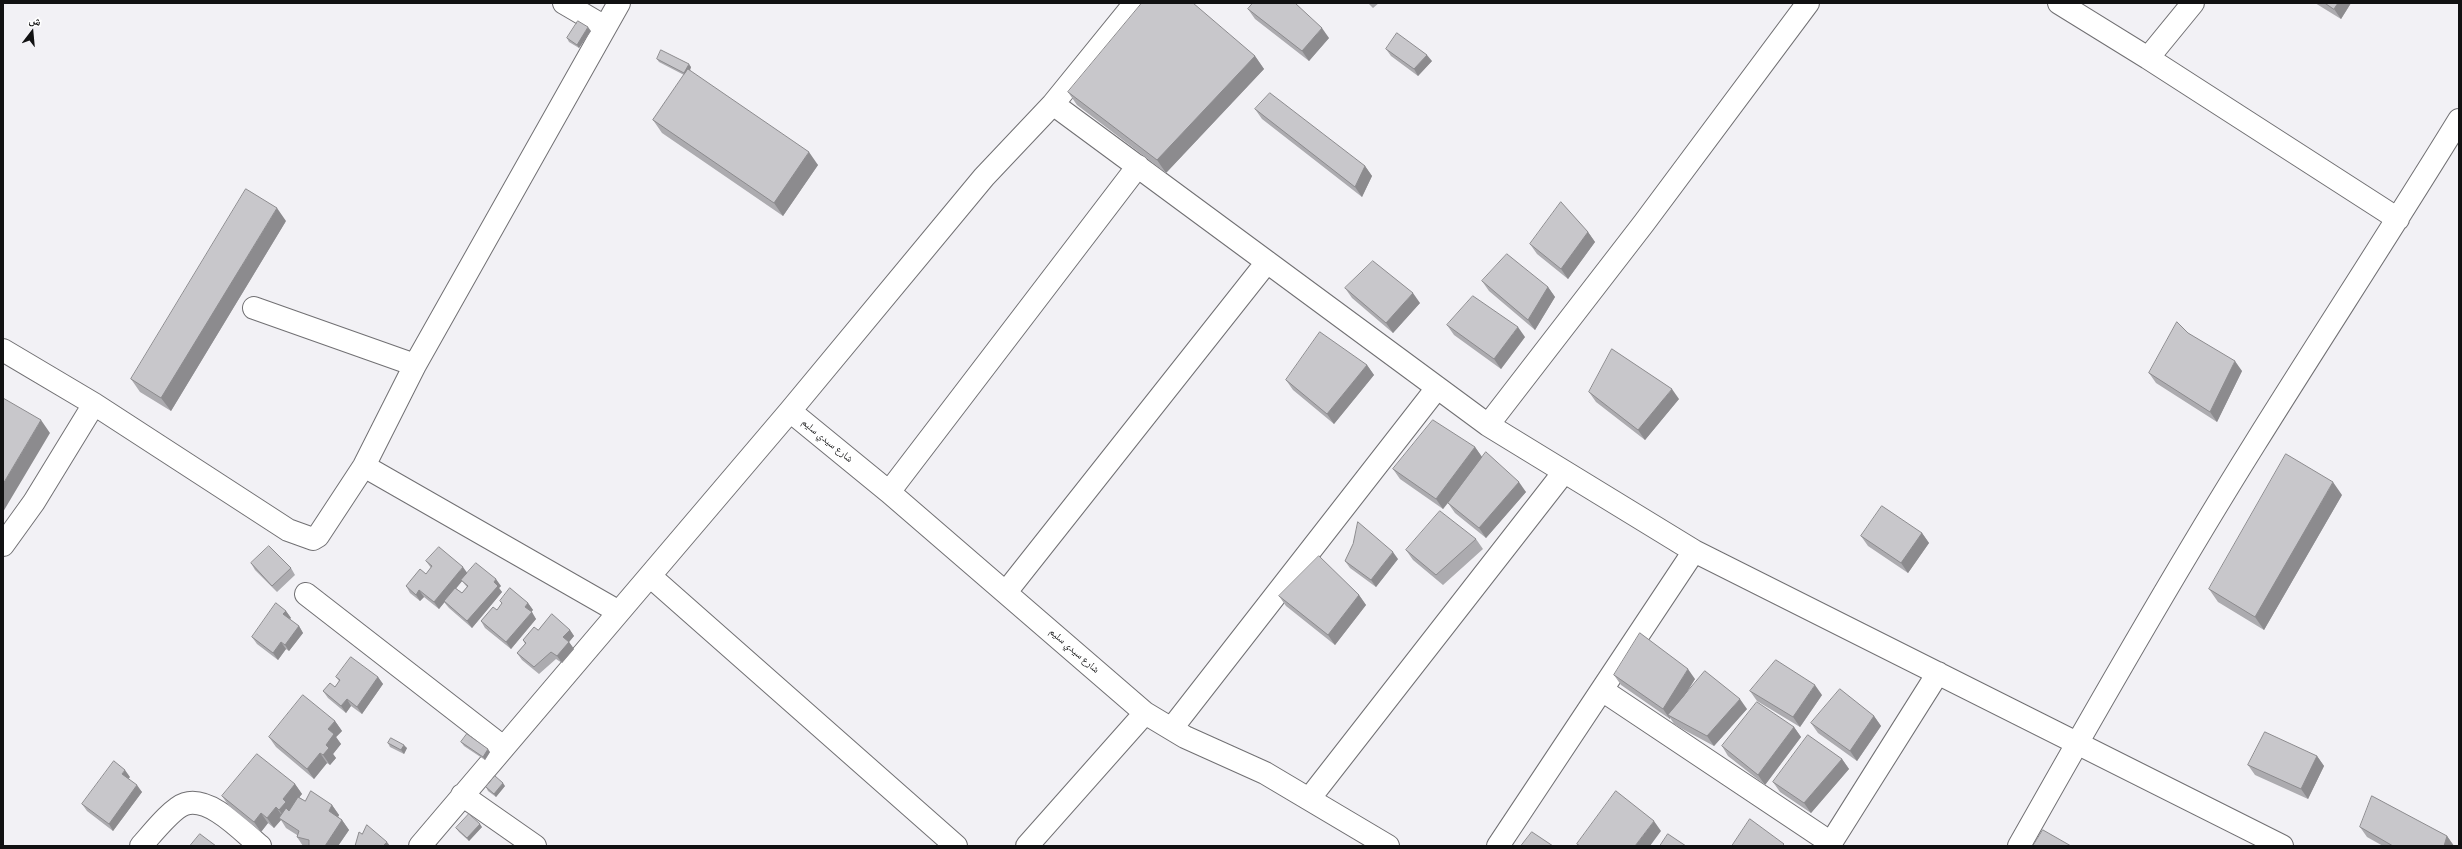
<!DOCTYPE html>
<meta charset="utf-8">
<style>
body{margin:0}
#map{position:relative;width:2462px;height:849px;overflow:hidden;background:#f2f1f5;font-family:"Titillium Web","Noto Naskh Arabic",sans-serif}
canvas{display:block}
.frame{position:absolute;inset:0;border:4px solid #111112;pointer-events:none}
.north{position:absolute;left:12px;top:12px;width:40px;height:40px;-webkit-text-stroke:3px #fff;paint-order:stroke;rotate:16deg;font-size:11px;font-weight:700;line-height:16px;text-align:center;color:#111112}
.north::after{content:'';display:block;margin:auto;width:14px;height:18px;background:#111112;clip-path:polygon(50% 0,100% 100%,50% 72%,0 100%)}
</style>
<div id="map">
<canvas width="2462" height="849"></canvas>
<div class="frame"></div>
<div class="north">ش</div>
</div>
<script>
const ctx = document.querySelector('canvas').getContext('2d');
ctx.lineJoin = 'round';
function trace(path, color, width, dash) { ctx.strokeStyle = color; ctx.lineWidth = width; ctx.lineCap = dash ? 'butt' : 'round'; ctx.setLineDash(dash || []); ctx.stroke(path); }
function paint(path, color) { ctx.fillStyle = color; ctx.fill(path, 'evenodd'); }
function label(font, color, halo, rows, align = 'center') {
  ctx.font = font + ' "Titillium Web","Noto Naskh Arabic",sans-serif'; ctx.lineWidth = 4; ctx.setLineDash([]); ctx.textBaseline = 'middle'; ctx.strokeStyle = halo; ctx.fillStyle = color; for (const [text, x, y, turn = 0] of rows) {
    ctx.save(); ctx.translate(x, y); ctx.rotate((+turn || 0) * Math.PI / 180); ctx.textAlign = isNaN(turn) ? turn : align; if (halo) ctx.strokeText(text, 0, 0); ctx.fillText(text, 0, 0); ctx.restore();
  }
}
const minor = new Path2D(`
 M564,3L605,27
 M2059,3L2148,58L2193,3
 M2148,58L2398,219
 M1053,104L1135,3
 M254,308L415,365
 M3,350L94,404L288,530L313,539L318,536L364,466L415,365L619,3
 M790,411L889,492L1145,713L1185,737L1265,773L1388,846
 M1488,425L1644,223L1808,3
 M364,466L619,612L790,411L984,177L1053,104L1488,425L1694,551L2282,846
 M889,492L1138,166
 M3,545L34,502L94,404
 M650,576L956,846
 M1006,592L1267,262
 M306,594L503,747
 M1602,690L1831,843
 M1172,728L1437,388
 M462,795L535,846
 M1309,799L1564,472
 M141,846C151,835 172,808 185,804C210,796 242,831 260,846
 M420,846L619,612
 M1027,846L1145,713
 M1498,846L1694,551
 M1829,846L1938,673
 M2019,846C2095,711 2172,576 2254,445C2322,336 2392,229 2459,120`);
trace(minor, '#717073', 24);
trace(minor, '#fff', 22);
paint(new Path2D(`
 M1368,3H1379L1373,8Z
 M2315,3H2351L2341,19Z
 M1248,9L1329,38L1309,61L1255,19Z
 M591,31L579,48L569,42L567,38Z
 M1386,49L1432,61L1418,76L1391,56Z
 M1255,56L1264,69L1166,173L1077,105L1068,92Z
 M657,59L691,67L690,71L818,165L783,216L662,133L653,120L684,75L659,62Z
 M1255,109L1365,166L1372,176L1362,197L1262,119Z
 M286,221L171,411L140,392L131,379Z
 M1588,232L1595,242L1568,279L1537,254L1530,244Z
 M1482,281L1548,287L1555,297L1535,330L1489,291Z
 M1345,288L1420,303L1393,333L1352,298Z
 M1447,325L1525,337L1501,369L1454,335Z
 M2188,333L2242,371L2217,422L2156,383L2149,373Z
 M1367,365L1374,375L1334,424L1293,390L1286,380Z
 M1589,392L1679,399L1645,440L1596,402Z
 M1475,447L1482,457L1526,492L1486,538L1455,513L1448,503L1443,509L1400,479L1393,469Z
 M2342,495L2264,630L2218,602L2209,589Z
 M1922,533L1929,543L1908,573L1868,546L1861,536Z
 M1476,539L1483,549L1443,585L1413,560L1406,550Z
 M1398,559L1376,587L1350,568L1345,561Z
 M426,561L467,573L501,586L499,588L502,592L472,628L449,608L444,602L439,609L424,597L420,601L410,593L406,586L426,574L431,568ZM462,581L467,587L462,593L456,588Z
 M251,563L291,568L295,575L277,592L255,570Z
 M1359,595L1366,605L1335,645L1286,606L1279,596Z
 M500,601L528,603L533,610L531,612L536,619L511,649L485,628L481,621L497,610L502,604Z
 M286,611L291,618L289,619L299,626L303,633L289,651L286,649L278,660L257,644L252,637Z
 M538,630H570L574,636L569,642L574,649L562,663L556,659L539,674L522,660L517,653L525,644L523,640Z
 M1614,675L1695,679L1685,695L1747,709L1714,746L1675,725L1670,718V719L1621,685Z
 M336,677H378L383,684L362,714L351,706L346,713L328,698L323,691L335,687L339,681Z
 M1750,691L1822,695L1800,727L1757,701Z
 M1874,716L1881,726L1857,761L1818,733L1811,723Z
 M335,721L342,731L336,737L341,744L333,754L336,758L330,765L327,763L314,779L276,747L269,737Z
 M1794,727L1801,737L1765,785L1728,756L1722,746Z
 M461,742L490,752L485,760L464,746Z
 M388,743L407,748L404,754L390,747Z
 M2317,756L2324,766L2308,799L2255,775L2248,765Z
 M1842,759L1849,769L1811,813L1780,792L1773,782Z
 M130,777L128,779L142,792L113,831L87,811L82,804Z
 M295,784L302,794L299,797L305,801L332,805L339,815L338,817L342,820L349,830L338,846H303L297,837V835L286,828L281,820L274,828L268,823L261,832L229,806L222,796Z
 M505,786L496,797L488,791L486,787Z
 M482,827L469,841L459,832L456,828Z
 M2360,827L2447,836L2454,846H2383L2367,837Z`), '#acabaf');
paint(new Path2D(`
 M2338,3H2351L2341,19L2334,9Z
 M588,27L591,31L579,48L577,45Z
 M1322,28L1329,38L1309,61L1302,51Z
 M1427,55L1432,61L1418,76L1414,69Z
 M1255,56L1264,69L1166,173L1157,160Z
 M689,64L691,67L687,76L684,73Z
 M809,152L818,165L783,216L774,203Z
 M1365,166L1372,176L1362,197L1355,187Z
 M277,208L286,221L171,411L161,398Z
 M1588,232L1595,242L1568,279L1561,269Z
 M1548,287L1555,297L1535,330L1528,320Z
 M1413,293L1420,303L1393,333L1386,323Z
 M1518,327L1525,337L1501,369L1494,359Z
 M2235,361L2242,371L2217,422L2210,412Z
 M1367,365L1374,375L1334,424L1327,414Z
 M1672,389L1679,399L1645,440L1638,430Z
 M41,420L50,433L3,512V484Z
 M1475,447L1482,457L1443,509L1436,499Z
 M1519,482L1526,492L1486,538L1479,528Z
 M2333,482L2342,495L2264,630L2255,617Z
 M1922,533L1929,543L1908,573L1901,563Z
 M1393,552L1398,559L1376,587L1371,580Z
 M463,567L468,574L439,609L434,602Z
 M496,579L501,586L499,588L502,592L472,628L467,621Z
 M419,590L424,597L420,601L416,595Z
 M1359,595L1366,605L1335,645L1328,635Z
 M528,603L533,610L530,613L525,607Z
 M286,611L291,618L288,621L283,614Z
 M532,612L536,619L511,649L506,642Z
 M299,626L303,633L289,651L285,645Z
 M570,630L574,636L569,642L574,649L562,663L557,656L563,637Z
 M281,642L286,649L278,660L273,653Z
 M1688,669L1695,679L1671,717L1668,715L1670,718V719L1663,709Z
 M378,677L383,684L362,714L357,707Z
 M1815,685L1822,695L1800,727L1793,717Z
 M347,699L351,706L346,713L341,706Z
 M1740,699L1747,709L1714,746L1707,736Z
 M1874,716L1881,726L1857,761L1850,751Z
 M335,721L342,731L336,737L341,744L333,754L336,758L330,765L323,755L326,745L328,729Z
 M1794,727L1801,737L1765,785L1758,775Z
 M404,745L407,748L404,754L401,750Z
 M488,749L490,752L485,760L483,757Z
 M320,753L327,763L314,779L307,769Z
 M2317,756L2324,766L2308,799L2301,789Z
 M1842,759L1849,769L1811,813L1804,803Z
 M125,770L130,777L127,781L122,774Z
 M503,783L505,786L496,797L494,794Z
 M295,784L302,794L291,808L293,811L286,820L279,810L283,799Z
 M137,785L142,792L113,831L109,824Z
 M332,805L339,815L336,821L329,811Z
 M276,807L283,817L279,818L281,820L274,828L267,818Z
 M261,813L268,823L261,832L254,822Z
 M342,820L349,830L338,846H325Z
 M1654,821L1661,831L1650,846H1635Z
 M480,824L482,827L469,841L467,838Z
 M2447,836L2454,846H2444Z
 M387,842L390,846H383Z`), '#8c8b8e');
const building = new Path2D(`
 M1142,3H1193L1255,56L1157,160L1068,92Z
 M1253,3H1295L1322,28L1302,51L1248,9Z
 M2325,3H2338L2334,9Z
 M578,21L588,27L577,45L567,38Z
 M1397,33L1427,55L1414,69L1386,49Z
 M661,50L689,64L684,73L657,59Z
 M688,69L809,152L774,203L653,120Z
 M1270,93L1365,166L1355,187L1255,109Z
 M246,189L277,208L161,398L131,379Z
 M1561,202L1588,232L1561,269L1530,244Z
 M1507,254L1548,287L1528,320L1482,281Z
 M1373,261L1413,293L1386,323L1345,288Z
 M1473,296L1518,327L1494,359L1447,325Z
 M2177,322L2188,333L2235,361L2210,412L2149,373Z
 M1320,332L1367,365L1327,414L1286,380Z
 M1612,349L1672,389L1638,430L1589,392Z
 M3,398L41,420L3,484Z
 M1433,420L1475,447L1436,499L1393,469Z
 M1486,452L1519,482L1479,528L1448,503Z
 M2286,454L2333,482L2255,617L2209,589Z
 M1882,506L1922,533L1901,563L1861,536Z
 M1440,511L1476,539L1436,575L1406,550Z
 M1358,522L1393,552L1371,580L1345,561L1353,544Z
 M269,546L291,568L272,586L251,563Z
 M439,547L463,567L434,602L419,590L416,595L406,586L420,569L426,574L432,566L426,561Z
 M1319,556L1359,595L1328,635L1279,596Z
 M476,563L496,579L494,582L498,586L467,621L444,601L455,588L462,593L468,586L461,580Z
 M510,588L528,603L525,607L532,612L506,642L481,621L493,607L497,610L502,603L500,601Z
 M276,603L286,611L283,614L299,626L285,645L281,642L273,653L252,637Z
 M552,614L570,630L563,637L569,642L557,656L551,652L534,667L517,653L526,643L523,640L534,627L538,630Z
 M1640,633L1688,669L1663,709L1614,675Z
 M351,657L378,677L357,707L347,699L341,706L323,691L330,683L335,687L340,680L336,677Z
 M1776,660L1815,685L1793,717L1750,691Z
 M1705,671L1740,699L1707,736L1668,715Z
 M1840,689L1874,716L1850,751L1811,723Z
 M303,695L335,721L328,729L334,734L326,745L329,748L323,755L320,753L307,769L269,737Z
 M1757,702L1794,727L1758,775L1722,746Z
 M2265,732L2317,756L2301,789L2248,765Z
 M467,734L488,749L483,757L461,742Z
 M1808,735L1842,759L1804,803L1773,782Z
 M391,738L404,745L401,750L388,743Z
 M257,754L295,784L283,799L286,802L279,810L276,807L267,818L261,813L254,822L222,796Z
 M114,761L125,770L122,774L137,785L109,824L82,804Z
 M495,776L503,783L494,794L486,787Z
 M311,791L332,805L329,811L342,820L325,846H309V840L297,837L299,831L279,818L286,808L289,811L298,797L305,801Z
 M1616,791L1654,821L1635,846H1580L1577,844Z
 M2372,796L2447,836L2444,846H2393L2360,827Z
 M469,814L480,824L467,838L456,828Z
 M1750,819L1784,844L1782,846H1732Z
 M367,825L387,842L383,846H355L359,832L362,834Z
 M2043,830L2071,846H2033Z
 M1532,832L1553,846H1521Z
 M200,834L216,846H190Z
 M1668,834L1686,846H1660Z`);
paint(building, '#c8c7cb');
trace(building, '#8c8b8e', 1);
label('10px', '#111112', '#fff', [
 ["شارع سيدي سليم",827,441,39],
 ["شارع سيدي سليم",1074,651,41]
]);
</script>
